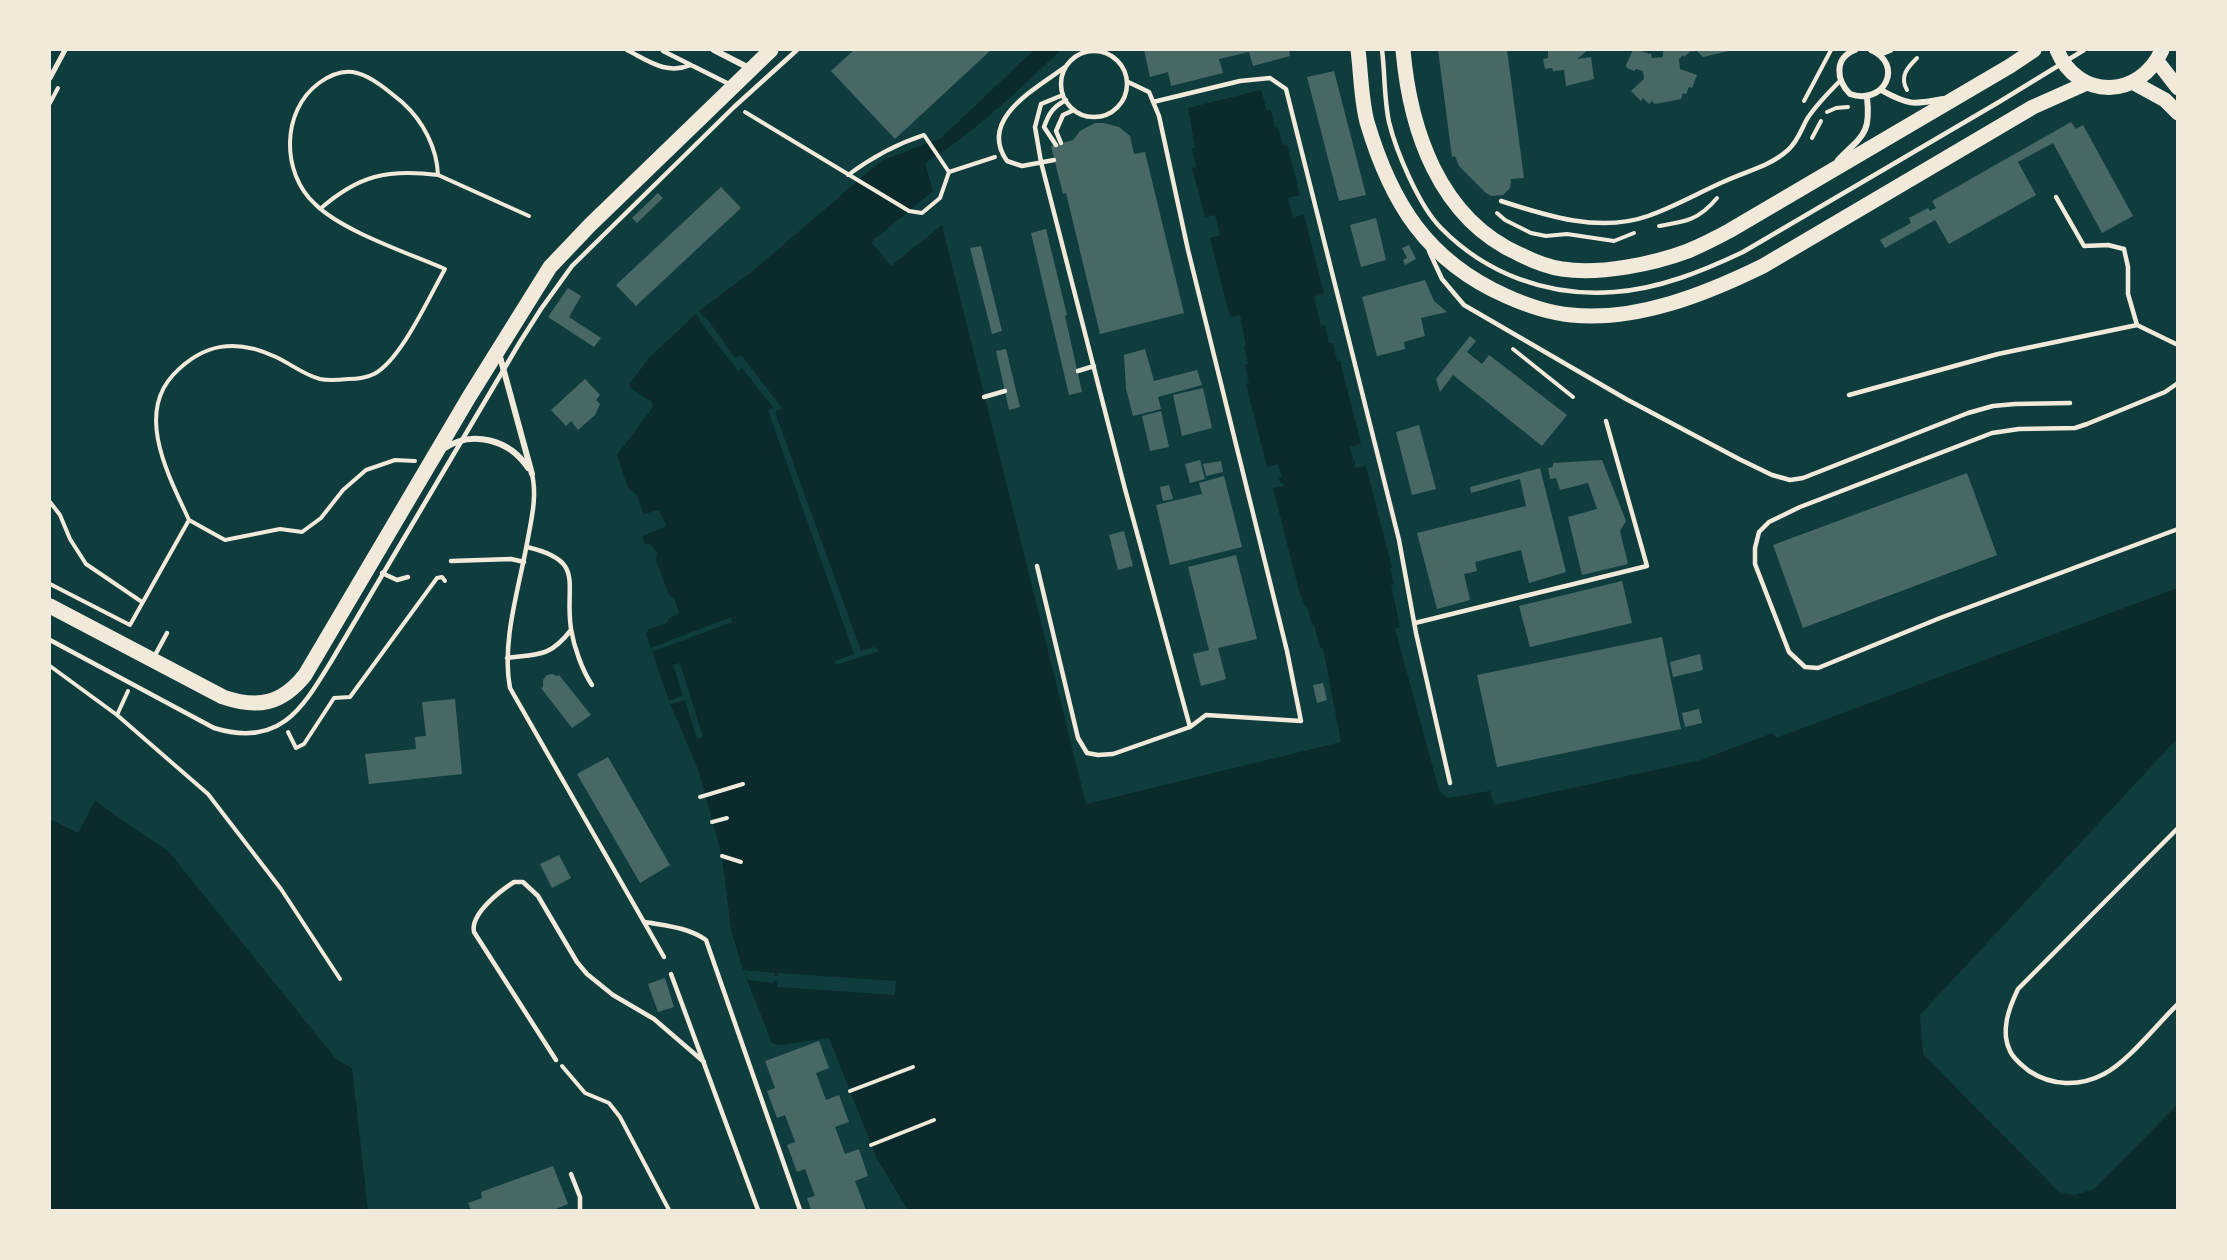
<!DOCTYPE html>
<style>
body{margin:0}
#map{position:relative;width:2227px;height:1260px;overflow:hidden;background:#0f3d3e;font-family:"Source Sans 3",sans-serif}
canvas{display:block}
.frame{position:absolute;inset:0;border:51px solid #f1e9da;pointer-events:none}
</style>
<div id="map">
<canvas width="2227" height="1260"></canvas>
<div class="frame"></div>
</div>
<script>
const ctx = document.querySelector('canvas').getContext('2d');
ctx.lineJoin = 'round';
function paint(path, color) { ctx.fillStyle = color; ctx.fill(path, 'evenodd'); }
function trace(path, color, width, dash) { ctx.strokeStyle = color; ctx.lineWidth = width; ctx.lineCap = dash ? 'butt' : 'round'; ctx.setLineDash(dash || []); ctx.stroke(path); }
paint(new Path2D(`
 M1034,50H1061C1018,90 976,132 925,163L933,191L871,242L891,266L942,225L1086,804L1341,742L1323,648H1320L1314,624L1312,625L1307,606H1305L1299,591L1273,488L1284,486L1283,483H1280L1279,478L1282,477L1278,464L1267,467L1246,384L1249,383L1245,365L1248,364L1244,346L1246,345L1240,315L1230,317L1210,238L1220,235L1215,215L1205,217L1192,168L1196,167L1192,149L1195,147L1188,108L1261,90L1267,111L1271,110L1275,128L1278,127L1283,145L1287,144L1300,195L1288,198L1293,217L1304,215L1324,293L1314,297L1321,326L1325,325L1329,343H1333L1337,361H1340L1361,444L1350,447L1353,460H1355V468L1366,466L1392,568L1390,569L1394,584L1391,585L1400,627L1395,629L1439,790L1447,798L1490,791L1494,805L1701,760L1773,733L1776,738L2177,588V739L1920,1015L1923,1054L2059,1192L2075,1195L2094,1189L2177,1105V1210H908L877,1159L829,1038L781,1045L772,1043L743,970L731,930L722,856L698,769L669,701L646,634L649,629L667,623L669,618L677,615L679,612L674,598L669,595L656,560L657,553L650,544H644L643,536L665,527L666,525L659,510L644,514L636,494L628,488L617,455L653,407L652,402L631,388L629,385L649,358L699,311L754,270L881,161L941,138Z
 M95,801L169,852L336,1059L352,1068L368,1210H50V819L78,833Z`), '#0a2a2b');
paint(new Path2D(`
 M697,309L703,317L705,316L735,358L741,355L782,408L775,412L861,651L874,647L879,651L836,665L835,661L854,654L768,410L773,407L742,368L738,371L699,320L700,319L694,311Z
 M731,617L732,622L649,653L648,649Z
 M680,663L703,737L697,739L685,700L668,705L666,702L683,695L673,665Z
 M743,970L774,973L775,976H778V973L896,981L895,995L777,987V982L774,981L773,983L747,980Z`), '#0f3d3e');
paint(new Path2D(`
 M854,50H991L895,139L831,71Z
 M1144,50H1289L1290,56L1253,66L1249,52L1219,59L1223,73L1171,86L1168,72L1150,77Z
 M1438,50H1507L1524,178L1511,179L1510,188L1503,195L1491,196L1486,193L1459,166L1455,156L1452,157Z
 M1548,50H1588L1577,59L1591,57L1594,79L1566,86L1564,70L1553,71L1552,68L1545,69L1543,59L1548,58Z
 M1633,50H1643V52L1651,54L1652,58L1663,57V52L1665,50H1733L1703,57L1696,50L1693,52L1691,51L1684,57L1683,55L1679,59L1680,69L1697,75L1692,88L1689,87L1686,94L1683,93L1681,99L1655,104L1652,101L1649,104L1643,98L1641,101L1631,91L1644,79L1643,71L1636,69L1634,71L1627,68L1626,65Z
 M1334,71L1366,195L1339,201L1307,77Z
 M2071,122L2076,129L2083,125L2133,216L2102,233L2053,143L2018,162L2036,195L1949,244L1935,220L1885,248L1880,240L1911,223L1909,218L1928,208L1930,211L1936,208L1932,201Z
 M1095,123H1104L1119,127L1130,136L1134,154L1145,152L1184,313L1100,334L1066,193L1063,194L1051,146L1073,140L1080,131Z
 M721,187L741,208L636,306L616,285Z
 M658,193L663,198L637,223L632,218Z
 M1376,218L1386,260L1361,267L1350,225Z
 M1046,229L1067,315L1065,316L1082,392L1069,395L1031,233Z
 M1409,245L1416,259L1405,265L1403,260L1407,258L1402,248Z
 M981,246L1002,331L992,334L970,248Z
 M1425,280L1434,301L1447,312L1421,318L1425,336L1404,342L1405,349L1377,356L1362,297Z
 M568,288L581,296L569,317L601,338L594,347L548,317Z
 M1470,336L1476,341L1467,352L1482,364L1489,355L1567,415L1542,446L1453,375L1440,392L1436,379Z
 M1006,349L1020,407L1009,410L996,351Z
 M1145,349L1154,381L1197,370L1202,385L1158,397L1161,409L1133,416L1126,389L1124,355Z
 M585,379L600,395L596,400L600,404L595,415L578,430L571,421L566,426L551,410Z
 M1203,388L1212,428L1182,436L1173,395Z
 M1161,411L1169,447L1150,451L1142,416Z
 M1419,425L1436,489L1412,495L1396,432Z
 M1200,460L1205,479L1190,483L1185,464Z
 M1602,460L1626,521L1620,531L1628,564L1582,575L1568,517L1597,509L1588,483L1560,490L1556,478L1550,479L1548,468L1553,467V463Z
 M1221,461L1223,472L1206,476L1203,464Z
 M1540,468L1566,572L1529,583L1521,550L1475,562L1477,571L1464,574L1470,600L1437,609L1417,533L1526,506L1520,479L1471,493L1470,487Z
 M1967,473L1997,555L1803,628L1773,545Z
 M1224,476L1242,547L1170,565L1156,505L1202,494L1199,483Z
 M1169,485L1173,499L1163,501L1160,487Z
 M1124,531L1133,566L1118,570L1109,535Z
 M1236,555L1257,639L1218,648L1226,679L1201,686L1193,654L1209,650L1188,567Z
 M1622,581L1632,623L1530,647L1519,606Z
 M1662,637L1681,729L1497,767L1477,675Z
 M1700,654L1703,670L1673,677L1670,662Z
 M552,674L557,676L559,675L591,715L572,728L541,688L543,687V680L547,675Z
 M1323,683L1327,700L1317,703L1313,685Z
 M455,699L462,774L369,784L365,754L416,749L415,737L426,736L422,702Z
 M1699,709L1702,723L1685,727L1682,713Z
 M608,757L670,865L640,883L577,774Z
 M559,855L571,878L552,888L540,864Z
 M665,978L674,1007L658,1012L648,984Z
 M819,1041L829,1068L816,1073L826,1100L839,1095L849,1122L835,1127L845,1154L859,1149L868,1176L855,1181L866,1210H811L807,1198L815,1196L805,1169L797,1172L787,1145L795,1142L785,1115L777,1118L767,1091L775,1088L765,1061Z
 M553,1166L568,1204L553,1210H471L468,1203L482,1198L481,1192Z`), '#486865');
trace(new Path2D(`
 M1907,90C1899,76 1908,67 1917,58
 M1804,101L1831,50
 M50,103L58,88
 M745,112L909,211L922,213L940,198L949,172L995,157
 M1827,112L1836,108L1848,107
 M1812,138L1821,121
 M848,175C871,158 896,144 924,135L949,172
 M320,209C359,175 387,169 438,175
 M1497,213L1505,220L1531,233L1546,236L1567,234L1614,241L1634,233
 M1659,226C1685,222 1699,220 1717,198
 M1513,349L1573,397
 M50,502L60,515L70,539L86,564L142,602
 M189,520C170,478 135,416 173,375C203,343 236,338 276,357C291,364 304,375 320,379C329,381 339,380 348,379C357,379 366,378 374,374C401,360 429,297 445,269C408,253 342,231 315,204C281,173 281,111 319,83C330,75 343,69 357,73C373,77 391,93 403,103C423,121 437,148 438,175L529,216
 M50,584L130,625L189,520L225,540L280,529L302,532L321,518L343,490L366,470L395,460L415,461
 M50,666L117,715L208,794L281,889L340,979
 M117,715L128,691
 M288,732L296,748L304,744L334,698L350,697L437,578L442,577L445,581
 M700,797L743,784
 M712,822L727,818
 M722,856L741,862
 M562,1066L585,1093L609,1103L620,1117L669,1210
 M850,1091L913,1067
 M871,1145L934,1120`), '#f1e9da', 4);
trace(new Path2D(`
 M627,50C649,61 666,75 691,65
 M1382,50C1385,73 1384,99 1389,122C1396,151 1419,206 1441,228C1486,274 1548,297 1614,292C1659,289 1703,271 1743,252L1999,102L2084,50
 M663,51L731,85
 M1061 84a33 33 0 1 1 66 0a33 33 0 1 1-66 0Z
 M1063,95L1041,104L1035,127L1041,162L1125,489L1190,727
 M1153,102L1240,81L1270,78L1286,89L1399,540L1416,633L1450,783
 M1061,143L1056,131L1063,115L1074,110
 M1056,145L1044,127C1049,113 1053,107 1066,100
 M1054,160L1022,166L1007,161C977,119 1037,88 1065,67
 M2056,197L2084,246L2108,245L2124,249L2128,267V294L2137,325L2178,345
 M1501,201C1547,216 1600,233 1648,216C1674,207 1698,193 1723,182C1746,171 1769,167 1788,150C1798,141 1801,130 1807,119C1816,105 1828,93 1840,81
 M1429,251L1442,279L1464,305L1626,399L1739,459L1772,475L1790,480L1803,478L1968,413L1993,406L2015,404L2070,403
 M1078,371L1094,366
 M2178,383L2165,392L2087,424L2075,428L2019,429L1992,433L1800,507L1769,522L1759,532L1755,548V564L1789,652L1805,667L1818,668L1940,618L2178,529
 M1849,395L1998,354L2137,325
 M984,397L1005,391
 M532,474C537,495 532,517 528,538C520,585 501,641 510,688L664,957
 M527,547C587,561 564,583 571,629C574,647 582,670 592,685
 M451,561L511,559L524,562
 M1037,566L1078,738L1087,753L1098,755L1113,754L1190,727L1206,715L1301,721L1287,651L1188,250L1159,116L1149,92L1128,82
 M382,573L397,580L408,577
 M1415,623L1647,566L1606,421
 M50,640L214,728C280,748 302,709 332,660L520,342L541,309L572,266L734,107L797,50
 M154,657L167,633
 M507,658C539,654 550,657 571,630
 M2178,828L2018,989C2009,1008 2000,1031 2010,1051C2014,1060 2022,1065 2029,1071C2052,1086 2079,1087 2104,1074C2129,1061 2157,1024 2178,1004
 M645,922C667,926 687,927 706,940L800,1210
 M671,974L758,1210
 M556,1060L474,932C470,914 500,891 514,882H523L538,896L577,962L587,974L613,995L654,1019L704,1062
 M571,1174L580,1197V1210`), '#f1e9da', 4.5);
trace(new Path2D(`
 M50,78L65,50`), '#f1e9da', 5);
trace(new Path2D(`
 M714,50L751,69
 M1855,50C1834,58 1836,80 1850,94C1885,106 1904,64 1871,50
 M1880,54L1890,50
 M1881,90C1908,105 1913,105 1943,99
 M1838,160C1863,135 1871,134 1867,97
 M499,353L532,474
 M443,449C472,429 510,440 528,468`), '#f1e9da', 6);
trace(new Path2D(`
 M1358,50C1361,73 1361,99 1367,122C1391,203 1427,261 1506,296C1526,305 1550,313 1571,315C1636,322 1706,294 1763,266L2033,107L2087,83
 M1403,50C1410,130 1439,218 1519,254C1533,261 1547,267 1562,269C1600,275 1653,264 1688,251C1702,245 1716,238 1729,231L2010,66L2034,50
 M2057,50C2078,101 2140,99 2162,50
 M2157,61L2178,88
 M2134,83L2165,100L2178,113
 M50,606L223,697C258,709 282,704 305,675L469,397L550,267L590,225L771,50`), '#f1e9da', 15);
</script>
